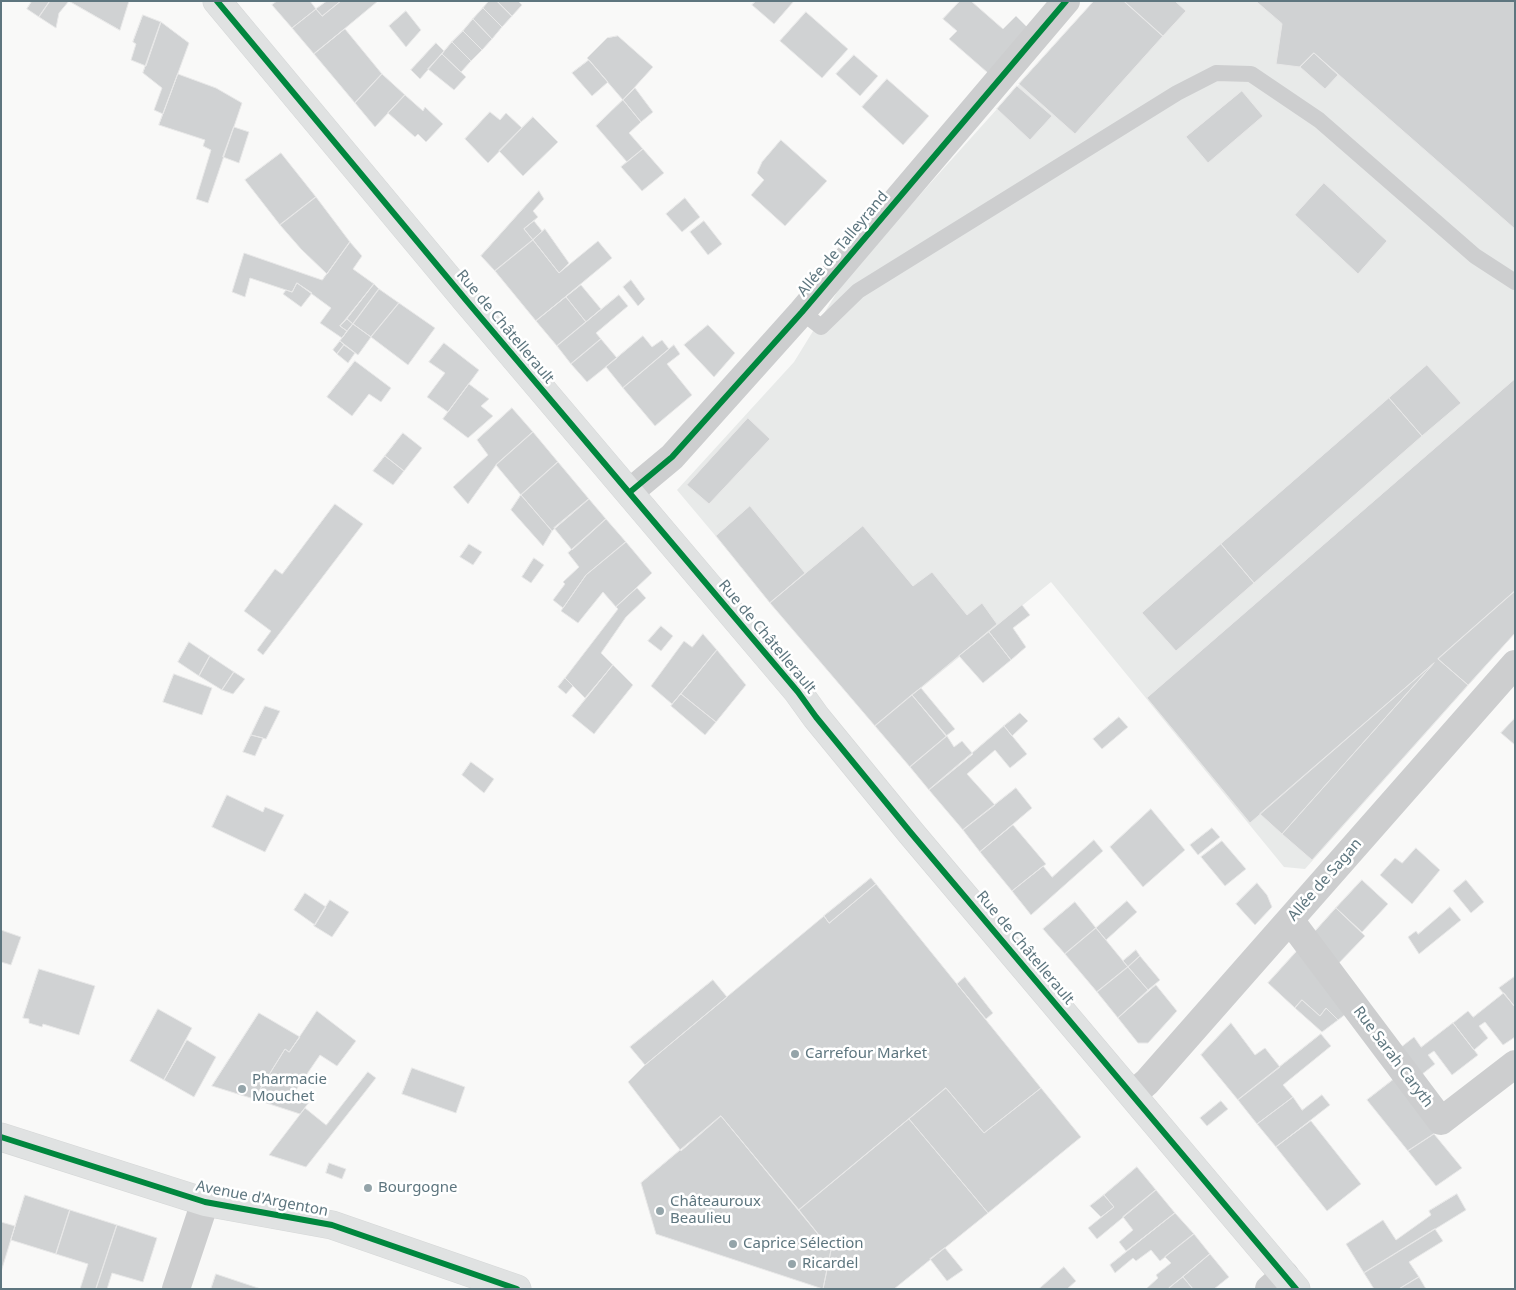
<!DOCTYPE html>
<meta charset="utf-8">
<style>
body{margin:0}
#map{position:relative;width:1516px;height:1290px;overflow:hidden;background:#f9f9f8;font-family:"Noto Sans",sans-serif}
canvas{display:block}
.frame{position:absolute;inset:0;border:2px solid #5e767f;pointer-events:none}
</style>
<div id="map">
<canvas width="1516" height="1290"></canvas>
<div class="frame"></div>
</div>
<script>
const ctx = document.querySelector('canvas').getContext('2d');
ctx.lineJoin = 'round';
function paint(path, color) { ctx.fillStyle = color; ctx.fill(path, 'evenodd'); }
function trace(path, color, width, dash) { ctx.strokeStyle = color; ctx.lineWidth = width; ctx.lineCap = dash ? 'butt' : 'round'; ctx.setLineDash(dash || []); ctx.stroke(path); }
function label(font, color, halo, rows, align = 'center') {
  ctx.font = font + ' "Noto Sans",sans-serif'; ctx.lineWidth = 5; ctx.setLineDash([]); ctx.textBaseline = 'middle'; ctx.strokeStyle = halo; ctx.fillStyle = color; for (const [text, x, y, turn = 0] of rows) {
    ctx.save(); ctx.translate(x, y); ctx.rotate((+turn || 0) * Math.PI / 180); ctx.textAlign = isNaN(turn) ? turn : align; if (halo) ctx.strokeText(text, 0, 0); ctx.fillText(text, 0, 0); ctx.restore();
  }
}
paint(new Path2D(`
 M1094,1H1515V633L1305,869L1284,867L1051,582L875,726L677,490L794,362L847,276Z`), '#e8eae9');
const building = new Path2D(`
 M32,1H50L39,17L27,9Z
 M50,1H69L59,13L56,28L39,17Z
 M69,1H129L120,30Z
 M277,1H310L316,9L292,28L272,5Z
 M327,1H341L322,16L316,9Z
 M341,1H378L314,54L292,28L316,9L322,16Z
 M489,1H497L512,16L502,27L483,8Z
 M497,1H518L522,5L512,16Z
 M756,1H794L774,24L752,5Z
 M960,1H971L1003,29L1016,16L1029,29L988,73L949,39L957,31L943,19Z
 M1094,1H1124L1163,36L1075,134L1019,84Z
 M1124,1H1175L1186,11L1163,36Z
 M1256,1H1515V229L1314,53L1300,67L1276,64L1282,24Z
 M483,8L502,27L492,39L473,19Z
 M406,11L421,30L406,47L389,26Z
 M806,12L848,49L822,78L780,41Z
 M143,15L161,22L146,66L131,60L136,44L133,42Z
 M473,19L492,39L482,50L463,31Z
 M161,22L189,43L163,114L154,110L162,88L143,73Z
 M345,29L382,74L355,103L314,54Z
 M463,31L482,50L471,61L452,42Z
 M618,36L653,67L623,100L587,58L607,38Z
 M452,42L471,61L461,72L442,54Z
 M436,43L444,51L420,79L411,70Z
 M1314,53L1338,75L1325,89L1300,67Z
 M442,54L466,77L454,90L428,69Z
 M854,55L878,76L860,96L836,74Z
 M589,60L608,82L592,96L572,73Z
 M178,74L216,88L242,103L208,203L196,199L211,150L203,146L205,140L159,125Z
 M382,74L405,95L375,127L355,103Z
 M887,79L929,116L903,145L862,107Z
 M1017,86L1052,116L1030,140L997,109Z
 M635,88L653,112L641,122L623,100Z
 M1242,91L1263,116L1208,163L1186,137Z
 M405,95L423,111L425,107L443,124L426,142L418,134L415,137L388,113Z
 M623,100L641,122L629,133L643,149L627,162L596,126Z
 M490,112L500,120L506,113L522,128L488,163L465,139Z
 M533,117L558,142L523,176L499,151Z
 M234,127L249,132L239,163L223,157Z
 M781,140L827,181L785,226L751,195L764,180L757,173L762,162Z
 M643,149L664,173L642,191L621,167Z
 M281,153L316,197L280,225L245,180Z
 M1324,183L1387,241L1358,274L1295,215Z
 M539,191L544,199L533,211L538,217L524,229L533,240L495,271L481,256Z
 M316,197L350,242L327,274L301,249L280,225Z
 M685,198L700,217L682,232L666,214Z
 M534,221L542,231L533,240L524,229Z
 M704,221L722,244L708,255L690,232Z
 M545,229L569,263L559,273L533,240Z
 M533,240L559,273L598,241L612,258L536,321L495,271Z
 M350,242L362,256L353,269L374,284L340,326L347,331L342,338L320,323L331,308L297,283L292,292L250,278L245,297L232,292L244,253L322,280Z
 M631,280L645,299L638,306L623,287Z
 M297,283L312,293L301,307L283,294L286,290L292,292Z
 M374,284L379,289L353,324L347,319Z
 M581,285L601,309L586,322L566,297Z
 M379,289L399,303L371,337L353,324Z
 M619,295L628,306L596,333L601,339L571,364L557,346Z
 M566,297L586,322L557,346L536,321Z
 M399,303L435,328L408,365L371,337Z
 M347,319L353,324L347,331L340,326Z
 M353,324L371,337L358,355L340,341Z
 M708,325L735,353L714,377L684,345Z
 M643,336L652,347L662,340L669,349L623,388L606,367Z
 M601,339L617,358L587,382L571,364Z
 M340,341L344,345L337,354L333,350Z
 M444,343L479,370L448,412L427,397L445,373L429,362Z
 M344,345L355,353L348,363L337,354Z
 M674,345L680,354L667,364L692,395L655,426L623,388Z
 M355,361L391,388L381,402L369,394L352,416L327,397Z
 M1427,365L1461,403L1422,436L1389,398Z
 M1515,379V591L1438,659L1468,685L1312,860L1282,834L1434,663L1250,823L1147,698Z
 M469,384L489,399L481,406L493,416L468,438L443,419Z
 M1389,398L1422,436L1254,583L1221,544Z
 M512,408L533,432L496,465L468,504L453,487L488,455L477,440Z
 M748,418L770,439L709,504L687,485Z
 M533,432L558,462L521,495L496,465Z
 M403,433L422,448L404,471L385,456Z
 M385,456L404,471L393,485L373,471Z
 M558,462L589,499L552,531L521,495Z
 M521,495L552,531L543,546L511,510Z
 M589,499L606,519L572,550L554,528Z
 M335,504L363,524L263,655L257,650L271,631L244,611L275,569L282,574Z
 M750,506L805,573L770,603L716,536Z
 M606,519L626,542L586,575L563,608L553,600L565,584L563,582L579,567L568,553Z
 M863,526L913,586L932,572L967,615L982,603L997,624L875,726L770,603Z
 M626,542L652,573L616,607L603,592L578,623L561,611L563,608L586,575Z
 M469,544L482,552L473,565L460,557Z
 M1221,544L1254,583L1176,651L1142,613Z
 M534,558L544,565L531,583L522,577Z
 M637,588L646,598L626,617L601,653L613,665L585,698L565,678L618,609L616,607Z
 M1515,591V633L1468,685L1438,659Z
 M1022,605L1030,615L1013,628L1026,647L1011,660L989,632Z
 M661,626L673,636L661,651L648,641Z
 M989,632L1011,660L983,683L959,656Z
 M703,634L717,650L672,704L651,686L684,641L692,647Z
 M189,642L210,656L199,676L178,662Z
 M717,650L746,685L716,722L681,694Z
 M210,656L234,672L222,690L199,676Z
 M1434,663L1282,834L1260,814Z
 M613,665L633,685L594,734L572,716Z
 M234,672L245,679L233,694L222,690Z
 M174,674L212,688L202,715L163,702Z
 M565,678L573,686L566,694L558,687Z
 M921,688L955,729L946,736L912,695Z
 M681,694L716,722L705,735L671,706Z
 M912,695L947,736L910,767L875,726Z
 M265,706L280,711L266,739L251,735Z
 M1020,713L1028,721L1012,736L1004,726Z
 M1119,717L1128,727L1102,749L1093,739Z
 M1515,718V745L1501,733Z
 M1004,726L1027,754L1010,768L995,750L967,774L995,805L963,830L929,790Z
 M251,735L263,738L255,756L243,752Z
 M947,736L954,747L962,741L973,754L929,790L910,767Z
 M471,762L494,779L484,793L462,775Z
 M1016,788L1032,808L980,852L963,830Z
 M227,795L263,812L265,807L284,815L265,852L212,827Z
 M1151,809L1185,850L1143,887L1110,847Z
 M1013,825L1046,864L1012,891L980,852Z
 M1212,828L1220,837L1198,855L1190,845Z
 M1094,840L1103,851L1031,915L1012,891L1043,866L1052,877Z
 M1222,841L1246,869L1225,886L1201,857Z
 M1416,848L1440,870L1412,904L1380,875L1395,858L1402,863Z
 M871,878L876,884L829,923L824,916Z
 M1362,880L1388,904L1362,932L1336,908Z
 M1466,880L1484,902L1471,913L1453,891Z
 M1257,883L1267,895L1272,907L1255,925L1236,904Z
 M876,884L1041,1088L984,1133L946,1088L799,1210L721,1116L681,1151L628,1082L645,1065L824,916L829,923Z
 M305,893L326,907L315,925L294,910Z
 M330,900L349,912L332,937L314,926Z
 M1127,901L1137,912L1106,940L1096,928Z
 M1075,902L1096,928L1065,954L1043,929Z
 M1450,907L1461,920L1419,954L1408,937L1416,931L1418,934Z
 M1336,908L1365,936L1335,967L1310,937Z
 M1096,928L1128,967L1097,992L1065,954Z
 M1,930L21,937L11,965L1,962Z
 M1136,950L1140,956L1128,967L1123,961Z
 M1297,951L1347,1013L1338,1020L1326,1008L1320,1016L1302,1000L1295,1008L1268,983Z
 M1140,956L1160,980L1148,990L1128,967Z
 M1128,967L1148,990L1118,1018L1097,992Z
 M39,969L95,986L79,1035L43,1024L42,1027L29,1023V1019L23,1018Z
 M965,977L993,1013L986,1019L957,984Z
 M1514,977L1515,978V1007L1499,988Z
 M713,980L727,997L645,1065L630,1047Z
 M1156,985L1177,1011L1148,1043H1138L1118,1018Z
 M1504,993L1515,1007V1037L1503,1045L1485,1022L1479,1026L1488,1038L1474,1050L1453,1023L1468,1011L1473,1017Z
 M1302,1000L1320,1016L1326,1008L1338,1020L1322,1032L1295,1008Z
 M158,1009L192,1028L164,1080L130,1061Z
 M317,1011L356,1041L337,1066L320,1055L296,1090L310,1101L300,1114L254,1099L285,1049L289,1052Z
 M259,1013L300,1037L289,1052L285,1049L254,1099L212,1086Z
 M1231,1023L1255,1055L1265,1048L1280,1067L1238,1100L1201,1055Z
 M1453,1023L1478,1055L1452,1075L1434,1051L1428,1055L1435,1064L1421,1075L1400,1048L1414,1037L1421,1047Z
 M1321,1034L1331,1046L1283,1085L1293,1097L1257,1124L1238,1100Z
 M187,1040L216,1057L194,1097L164,1080Z
 M412,1068L465,1087L456,1113L402,1094Z
 M368,1072L376,1078L306,1167L269,1155L305,1108L326,1125Z
 M1398,1076L1437,1132L1408,1151L1367,1100Z
 M946,1088L984,1133L1041,1088L1081,1137L988,1213L909,1119Z
 M1322,1095L1330,1105L1276,1147L1257,1124L1293,1097L1302,1110Z
 M1221,1101L1228,1109L1207,1126L1200,1118Z
 M721,1116L831,1250L823,1289L656,1234L641,1183Z
 M909,1119L988,1213L894,1289H823L831,1250L799,1210Z
 M1311,1121L1361,1184L1327,1211L1276,1147Z
 M1434,1134L1462,1168L1436,1186L1408,1151Z
 M329,1163L346,1169L342,1179L326,1173Z
 M1137,1167L1156,1190L1097,1239L1088,1228L1114,1207L1104,1195Z
 M1156,1190L1175,1213L1126,1251L1119,1242L1133,1230L1123,1217Z
 M1457,1194L1466,1210L1364,1273L1346,1244L1383,1220L1396,1240L1431,1215L1429,1211Z
 M25,1195L70,1210L56,1254L11,1240Z
 M1104,1195L1114,1207L1101,1217L1090,1206Z
 M70,1210L117,1225L96,1289H80L88,1264L56,1254Z
 M1175,1213L1194,1234L1160,1261L1151,1250L1136,1261L1133,1258L1115,1273L1110,1265Z
 M1,1222L15,1226L1,1272Z
 M117,1225L157,1238L143,1282L112,1273L107,1289H96Z
 M1435,1229L1443,1241L1409,1262L1419,1277L1399,1289H1374L1364,1273Z
 M1194,1234L1210,1254L1168,1289H1146L1158,1278L1156,1275L1171,1263L1165,1257Z
 M945,1248L963,1270L947,1281L930,1259Z
 M1210,1254L1229,1277L1214,1289H1193L1183,1277Z
 M1064,1267L1076,1281L1067,1289H1039Z
 M216,1274L261,1289H211Z
 M1183,1277L1193,1289H1169V1288Z
 M1419,1277L1426,1289H1399Z`);
paint(building, '#d0d2d3');
trace(building, '#e8e8e8', 1);
const secondary = new Path2D(`
 M217,1L466,300L798,692L816,717L911,833L1296,1289
 M1,1137L205,1202L332,1225L517,1289`);
trace(secondary, '#d5d7d7', 29);
trace(new Path2D(`
 M802,312L821,327L858,291L1177,93L1216,73L1251,74L1319,120L1475,256L1515,282`), '#cdcecf', 16);
trace(new Path2D(`
 M630,492L672,457L802,312L1066,1
 M1290,920L1441,1121L1515,1064
 M1133,1094L1147,1082L1515,664
 M176,1289L205,1202
 M1269,1289L1285,1275`), '#cdcecf', 28);
trace(secondary, '#e0e2e2', 28);
trace(new Path2D(`
 M217,1L466,300L798,692L816,717L911,833L1296,1289
 M630,492L672,457L802,312L1066,1
 M1,1137L205,1202L332,1225L517,1289`), '#00873e', 6);
for (const [x, y, r, color] of [
 [795,1054,5,"#94a4a9"],
 [242,1089,5,"#94a4a9"],
 [368,1188,5,"#94a4a9"],
 [660,1211,5,"#94a4a9"],
 [733,1244,5,"#94a4a9"],
 [792,1264,5,"#94a4a9"]
]) { const dot = new Path2D(); dot.arc(x, y, r, 0, 2 * Math.PI); ctx.fillStyle = color; ctx.fill(dot); trace(dot, '#fff', 2); }
label('15px', '#5e767f', '#fff', [
 ["Allée de Talleyrand",843,244,-50],
 ["Rue de Châtellerault",505,327,50],
 ["Rue de Châtellerault",767,637,50],
 ["Allée de Sagan",1325,880,-49],
 ["Rue de Châtellerault",1025,948,50],
 ["Rue Sarah Caryth",1393,1057,53],
 ["Avenue d'Argenton",262,1199,11]
]);
label('15px', '#5e767f', '#fff', [
 ["Carrefour Market",805,1054],
 ["Pharmacie",252,1080],
 ["Mouchet",252,1097],
 ["Bourgogne",378,1188],
 ["Châteauroux",670,1202],
 ["Beaulieu",670,1219],
 ["Caprice Sélection",743,1244],
 ["Ricardel",802,1264]
], 'left');
</script>
